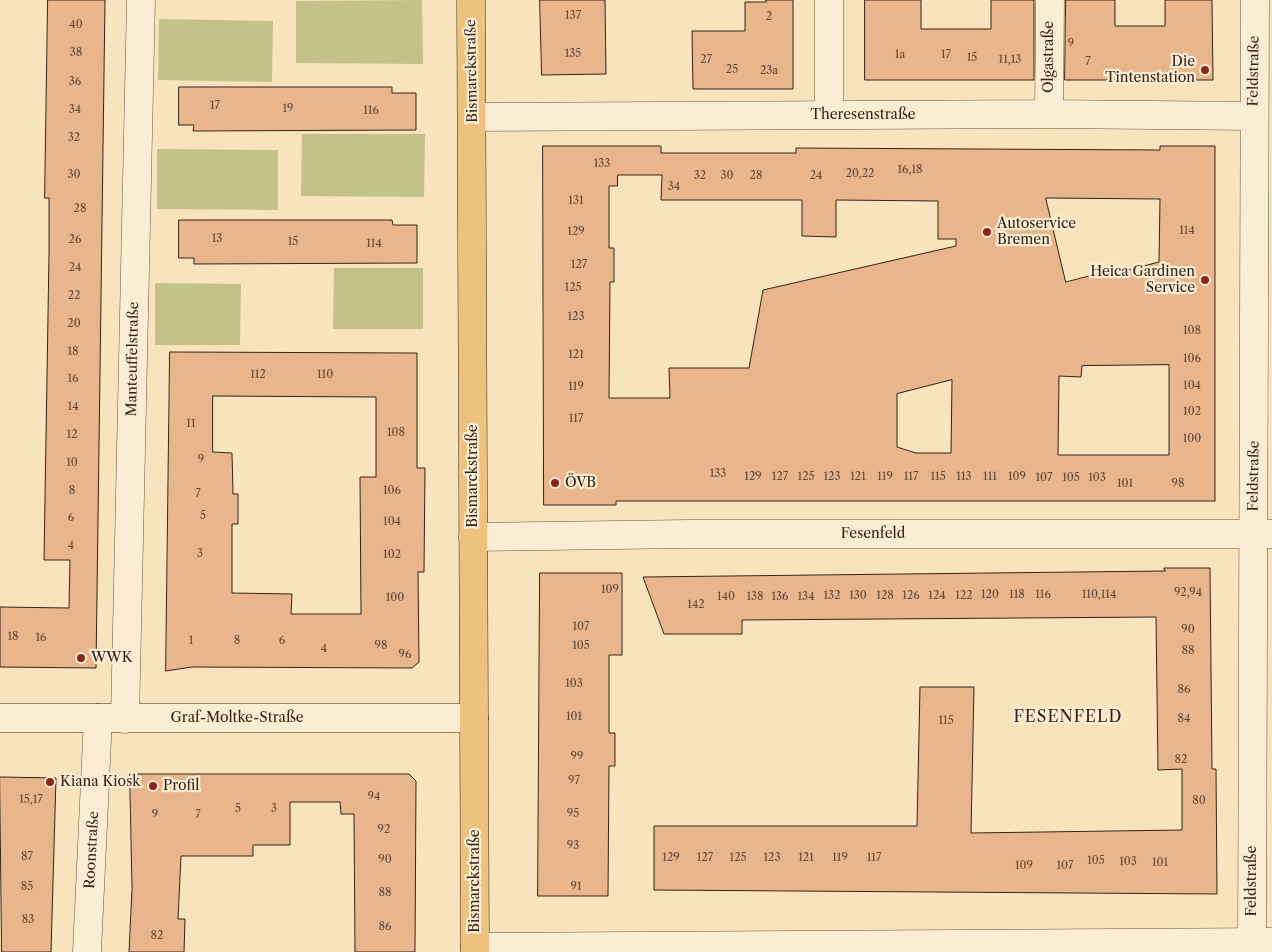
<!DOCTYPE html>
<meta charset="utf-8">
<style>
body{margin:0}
canvas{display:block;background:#f8e4bc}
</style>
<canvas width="1272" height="952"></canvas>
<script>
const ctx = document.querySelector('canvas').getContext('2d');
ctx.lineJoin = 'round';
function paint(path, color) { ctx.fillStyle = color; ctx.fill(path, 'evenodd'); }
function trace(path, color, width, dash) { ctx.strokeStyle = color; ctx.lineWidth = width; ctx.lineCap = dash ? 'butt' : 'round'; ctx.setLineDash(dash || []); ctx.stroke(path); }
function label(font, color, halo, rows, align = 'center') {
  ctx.font = font + ' "Libre Caslon Text",serif'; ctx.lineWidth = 4.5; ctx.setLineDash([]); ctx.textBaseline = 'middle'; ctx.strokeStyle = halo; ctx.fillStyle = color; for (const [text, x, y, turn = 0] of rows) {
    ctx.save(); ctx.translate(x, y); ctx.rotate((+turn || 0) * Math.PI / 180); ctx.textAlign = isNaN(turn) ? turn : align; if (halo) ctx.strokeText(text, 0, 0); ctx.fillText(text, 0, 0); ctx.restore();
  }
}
paint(new Path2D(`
 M422,0L423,64L296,63V1Z
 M159,19L273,21L272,82L158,80Z
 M302,134H425L424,197L301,196Z
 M157,149L278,150V210L157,209Z
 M334,268H423V329H333Z
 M155,283L241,284L240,345H155Z`), '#c5c18b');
const building = new Path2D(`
 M48,0H105L96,668L0,667V607L69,608L70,560H44L49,254V198H45Z
 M540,0H605L606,74L542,75Z
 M766,0H793V89H693L692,31H745V2H766Z
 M865,0H921V29H991V0H1034V80H865Z
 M1066,0H1115V26H1165V0H1212L1213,80H1065Z
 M179,87H392V93H416V130L193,131L194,125H179Z
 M543,146H661V153H796V148L1160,150V146H1215V501H616V505H544ZM618,175H662L661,200H802V236L836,237V200L938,201V239H956V246L763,290L749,368H669L670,398H609L610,282H614V248H609V186H617ZM1046,198L1160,199L1159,262L1116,273L1115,269L1066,282ZM1169,365V455H1058L1059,376L1081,377L1082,366ZM952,380L951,453H916L897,447V394Z
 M179,220H392L393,225H417V263L194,264V258H179Z
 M170,352L417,353V468H425L424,572H418L419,662L412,668L192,667L166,671ZM213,396L376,397V477H360L361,614H291L292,594L232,593V524H238V494H233L232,453L213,452Z
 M1164,568H1210L1212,769H1216L1217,894L654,890V826H917L920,687H974L971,833L1182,830V769L1158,770L1156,617L742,620V634H664L643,577L1165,571Z
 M540,573H622V655H609V733H615V766H609L608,896H538Z
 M130,774H409L416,781L415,952H355L354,814H341L340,802H290V845H253V856H181L178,919H185L184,952H129L132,889Z
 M0,777L56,778L51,952H2Z`);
paint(building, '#e9b58c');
trace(building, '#362318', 1);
const minor = new Path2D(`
 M1049,114L1050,0
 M829,115V0
 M473,117L1049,114L1253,116
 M473,537L688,534H1271
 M125,719L141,0
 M475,947L1272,942
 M87,952L98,718
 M1252,952L1255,0`);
const secondary = new Path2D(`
 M0,718H474`);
const primary = new Path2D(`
 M471,0L475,952`);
trace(minor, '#665341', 29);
trace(secondary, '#362318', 29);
trace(primary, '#362318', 29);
trace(minor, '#faedd3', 28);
trace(secondary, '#faedd3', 28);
trace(primary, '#ecc27e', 28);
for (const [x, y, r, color] of [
 [1205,70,5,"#8f2418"],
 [987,232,5,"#8f2418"],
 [1205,280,5,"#8f2418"],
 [555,483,5,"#8f2418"],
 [81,658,5,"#8f2418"],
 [50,782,5,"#8f2418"],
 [153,786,5,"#8f2418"]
]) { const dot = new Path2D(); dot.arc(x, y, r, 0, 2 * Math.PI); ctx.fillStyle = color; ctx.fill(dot); trace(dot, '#faedd3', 2); }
label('11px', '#634835', null, [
 ["137",573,16],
 ["2",769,17],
 ["40",76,25],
 ["9",1071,44],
 ["38",76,53],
 ["135",573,54],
 ["1a",900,55],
 ["17",946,55],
 ["15",972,58],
 ["27",706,60],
 ["11,13",1010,60],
 ["7",1088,62],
 ["25",732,70],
 ["23a",769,71],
 ["36",75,82],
 ["17",215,106],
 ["19",288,109],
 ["34",75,110],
 ["116",371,111],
 ["32",74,138],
 ["133",602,164],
 ["16,18",910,170],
 ["20,22",860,174],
 ["30",74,175],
 ["32",700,176],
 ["30",727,176],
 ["28",756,176],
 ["24",816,176],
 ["34",674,187],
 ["131",576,201],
 ["28",80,209],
 ["114",1187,231],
 ["129",576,232],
 ["13",217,239],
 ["26",75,240],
 ["15",293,242],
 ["114",374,244],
 ["127",579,265],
 ["24",75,268],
 ["125",573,288],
 ["22",74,296],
 ["123",576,317],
 ["20",74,324],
 ["108",1192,331],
 ["18",73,352],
 ["121",576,355],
 ["106",1192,359],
 ["112",258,375],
 ["110",325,375],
 ["16",73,379],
 ["104",1192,386],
 ["119",576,387],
 ["14",73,407],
 ["102",1192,412],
 ["117",576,419],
 ["11",191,424],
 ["108",396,433],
 ["12",72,435],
 ["100",1192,439],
 ["9",201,460],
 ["10",72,463],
 ["133",718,474],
 ["129",753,477],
 ["127",780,477],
 ["125",806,477],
 ["123",832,477],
 ["121",858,477],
 ["119",885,477],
 ["117",911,477],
 ["115",938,477],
 ["113",964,477],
 ["111",990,477],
 ["109",1017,477],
 ["107",1044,478],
 ["105",1071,478],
 ["103",1097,478],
 ["101",1125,484],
 ["98",1178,484],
 ["8",72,491],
 ["106",392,491],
 ["7",198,494],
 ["5",203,516],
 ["6",71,518],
 ["104",392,522],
 ["4",71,546],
 ["3",200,554],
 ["102",392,555],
 ["109",610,590],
 ["92,94",1188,593],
 ["120",990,595],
 ["118",1017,595],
 ["116",1043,595],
 ["110,114",1099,595],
 ["132",832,596],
 ["130",858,596],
 ["128",885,596],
 ["126",911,596],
 ["124",937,596],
 ["122",964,596],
 ["140",726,597],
 ["138",755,597],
 ["136",780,597],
 ["134",806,597],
 ["100",395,598],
 ["142",696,605],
 ["107",581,627],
 ["90",1188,630],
 ["18",13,637],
 ["16",41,638],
 ["1",191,641],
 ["8",237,641],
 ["6",282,641],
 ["98",381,646],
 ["105",581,646],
 ["4",324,649],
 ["88",1188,651],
 ["96",405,655],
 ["103",574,684],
 ["86",1184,690],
 ["101",574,717],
 ["84",1184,719],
 ["115",946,721],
 ["99",577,757],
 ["82",1181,760],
 ["97",574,781],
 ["94",374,797],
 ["15,17",31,800],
 ["80",1199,801],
 ["5",238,809],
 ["3",274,809],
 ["95",573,814],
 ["9",155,815],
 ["7",198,815],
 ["92",384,830],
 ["93",573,846],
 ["87",27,857],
 ["129",671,858],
 ["127",705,858],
 ["125",738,858],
 ["123",772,858],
 ["121",806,858],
 ["119",840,858],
 ["117",874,858],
 ["90",385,860],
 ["105",1096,861],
 ["103",1128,862],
 ["101",1160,863],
 ["109",1024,866],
 ["107",1065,866],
 ["85",27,887],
 ["91",576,887],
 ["88",385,893],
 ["83",28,920],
 ["86",385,927],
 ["82",157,936]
]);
label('14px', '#362318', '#faedd3', [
 ["Olgastraße",1049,57,-90],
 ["Bismarckstraße",472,71,-91],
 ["Feldstraße",1254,71,-89],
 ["Theresenstraße",863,115],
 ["Manteuffelstraße",133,359,-89],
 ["Bismarckstraße",473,476,-90],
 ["Feldstraße",1254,476,-89],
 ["Fesenfeld",873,534],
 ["Graf-Moltke-Straße",237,718],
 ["Roonstraße",92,850,-87],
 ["Bismarckstraße",475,881,-90],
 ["Feldstraße",1252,881,-90]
]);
label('14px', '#362318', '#faedd3', [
 ["Die",1195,62,"right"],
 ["Tintenstation",1195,78,"right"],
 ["Autoservice",997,224],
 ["Bremen",997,240],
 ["Heica Gardinen",1195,272,"right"],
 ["Service",1195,288,"right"],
 ["ÖVB",565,483],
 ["WWK",91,658],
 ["Kiana Kiosk",60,782],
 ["Profil",163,786]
], 'left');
ctx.letterSpacing = '1px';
label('16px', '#362318', '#faedd3', [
 ["FESENFELD",1068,717]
]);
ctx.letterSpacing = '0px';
</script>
